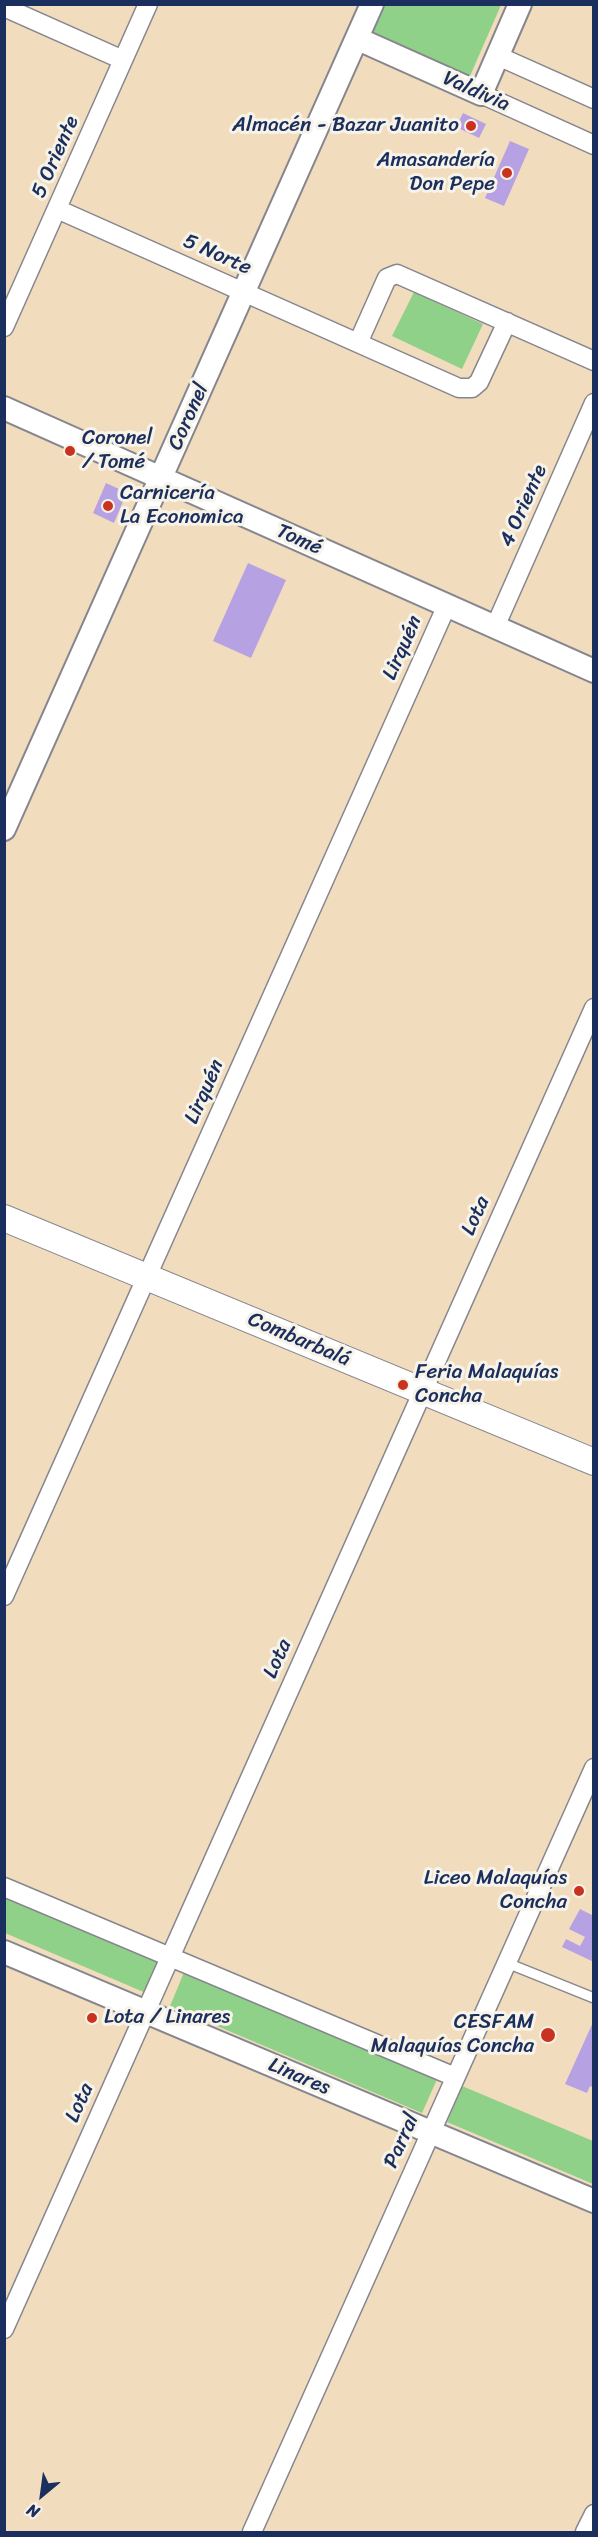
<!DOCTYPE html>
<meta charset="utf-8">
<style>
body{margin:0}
#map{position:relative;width:598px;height:2537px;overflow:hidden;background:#f2dcbe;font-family:Sriracha,sans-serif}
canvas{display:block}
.frame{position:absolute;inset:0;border:6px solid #1b2f5e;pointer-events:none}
.north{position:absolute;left:12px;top:2465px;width:60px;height:60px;-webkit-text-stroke:4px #f7f3e8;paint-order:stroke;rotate:209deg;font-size:16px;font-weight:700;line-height:24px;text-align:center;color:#1b2f5e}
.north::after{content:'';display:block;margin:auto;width:21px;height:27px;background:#1b2f5e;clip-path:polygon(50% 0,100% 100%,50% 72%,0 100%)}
</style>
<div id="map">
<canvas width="598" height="2537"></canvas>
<div class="frame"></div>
<div class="north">N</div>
</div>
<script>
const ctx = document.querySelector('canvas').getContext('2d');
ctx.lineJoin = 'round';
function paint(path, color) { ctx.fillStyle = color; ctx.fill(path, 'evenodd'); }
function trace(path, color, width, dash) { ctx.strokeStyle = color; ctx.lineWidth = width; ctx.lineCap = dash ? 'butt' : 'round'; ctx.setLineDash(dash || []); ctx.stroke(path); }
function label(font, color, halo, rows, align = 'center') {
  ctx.font = font + ' Sriracha,sans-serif'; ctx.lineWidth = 6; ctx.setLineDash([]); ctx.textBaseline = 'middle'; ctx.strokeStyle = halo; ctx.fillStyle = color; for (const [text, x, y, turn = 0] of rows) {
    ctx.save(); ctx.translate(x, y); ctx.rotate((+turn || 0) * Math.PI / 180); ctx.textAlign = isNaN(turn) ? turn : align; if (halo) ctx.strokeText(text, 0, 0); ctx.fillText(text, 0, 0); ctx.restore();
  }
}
paint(new Path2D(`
 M377,5H501L470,76L365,31Z
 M414,292L483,324L462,369L392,336Z
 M4,1891L161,1957L146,1993L5,1933Z
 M185,1970L438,2077L422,2113L170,2006Z
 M462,2086L593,2141V2184L447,2122Z`), '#8fd189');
paint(new Path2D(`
 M463,113L486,124L479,138L456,127Z
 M510,141L529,149L504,206L485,198Z
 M106,483L119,489L124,499L114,523L93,513Z
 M248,563L286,580L251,658L213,641Z
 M580,1909L594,1916V1962L562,1947L566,1939L580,1946L585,1937L569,1929Z
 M594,2020V2088L590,2086L587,2093L565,2084Z`), '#b6a2e3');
const service = new Path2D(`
 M507,1963L594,1998`);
const minor = new Path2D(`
 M4,7L123,60
 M498,56L594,99
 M481,94L594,145
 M57,209L459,388H472L479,382L507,322
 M4,327L148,4
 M358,343L387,278L397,274L594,361
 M495,627L594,403
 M4,1596L447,605
 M4,1887L455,2077
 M4,2329L594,1008
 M252,2532L594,1768
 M585,2532L594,2514`);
const tertiary = new Path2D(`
 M358,39L481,94L520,4
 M4,408L594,671
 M4,829L372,4
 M4,1952L594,2201`);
const secondary = new Path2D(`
 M4,1218L594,1462`);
trace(service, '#86868e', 12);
trace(minor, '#86868e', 21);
trace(tertiary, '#86868e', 26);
trace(secondary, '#86868e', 28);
trace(service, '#fff', 9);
trace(minor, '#fff', 18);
trace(tertiary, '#fff', 22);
trace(secondary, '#fff', 26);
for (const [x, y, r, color] of [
 [471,126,6,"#c8321e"],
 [507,173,6,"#c8321e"],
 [70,451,6,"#c8321e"],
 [108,506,6,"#c8321e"],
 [403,1385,6,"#c8321e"],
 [579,1891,6,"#c8321e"],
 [92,2018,6,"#c8321e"],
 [548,2035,8,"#c8321e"]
]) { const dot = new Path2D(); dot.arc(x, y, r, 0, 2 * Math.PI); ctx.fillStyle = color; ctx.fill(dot); trace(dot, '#f7f3e8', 2); }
label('21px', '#1b2f5e', '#f7f3e8', [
 ["Valdivia",476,92,24],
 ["5 Oriente",56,157,-66],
 ["5 Norte",217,255,24],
 ["Coronel",189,417,-66],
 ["4 Oriente",524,506,-66],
 ["Tomé",299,540,24],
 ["Lirquén",403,648,-66],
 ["Lirquén",205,1092,-66],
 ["Lota",476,1216,-66],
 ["Combarbalá",299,1340,23],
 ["Lota",278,1659,-66],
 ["Linares",299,2077,23],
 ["Lota",80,2103,-66],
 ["Parral",402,2141,-66]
]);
label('21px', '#1b2f5e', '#f7f3e8', [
 ["Almacén - Bazar Juanito",459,126],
 ["Amasandería",495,161],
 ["Don Pepe",495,185],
 ["Coronel",82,439,"left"],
 ["/ Tomé",82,463,"left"],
 ["Carnicería",120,494,"left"],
 ["La Economica",120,518,"left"],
 ["Feria Malaquías",415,1373,"left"],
 ["Concha",415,1397,"left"],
 ["Liceo Malaquías",567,1879],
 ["Concha",567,1903],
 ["Lota / Linares",104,2018,"left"],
 ["CESFAM",534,2023],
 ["Malaquías Concha",534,2047]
], 'right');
</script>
